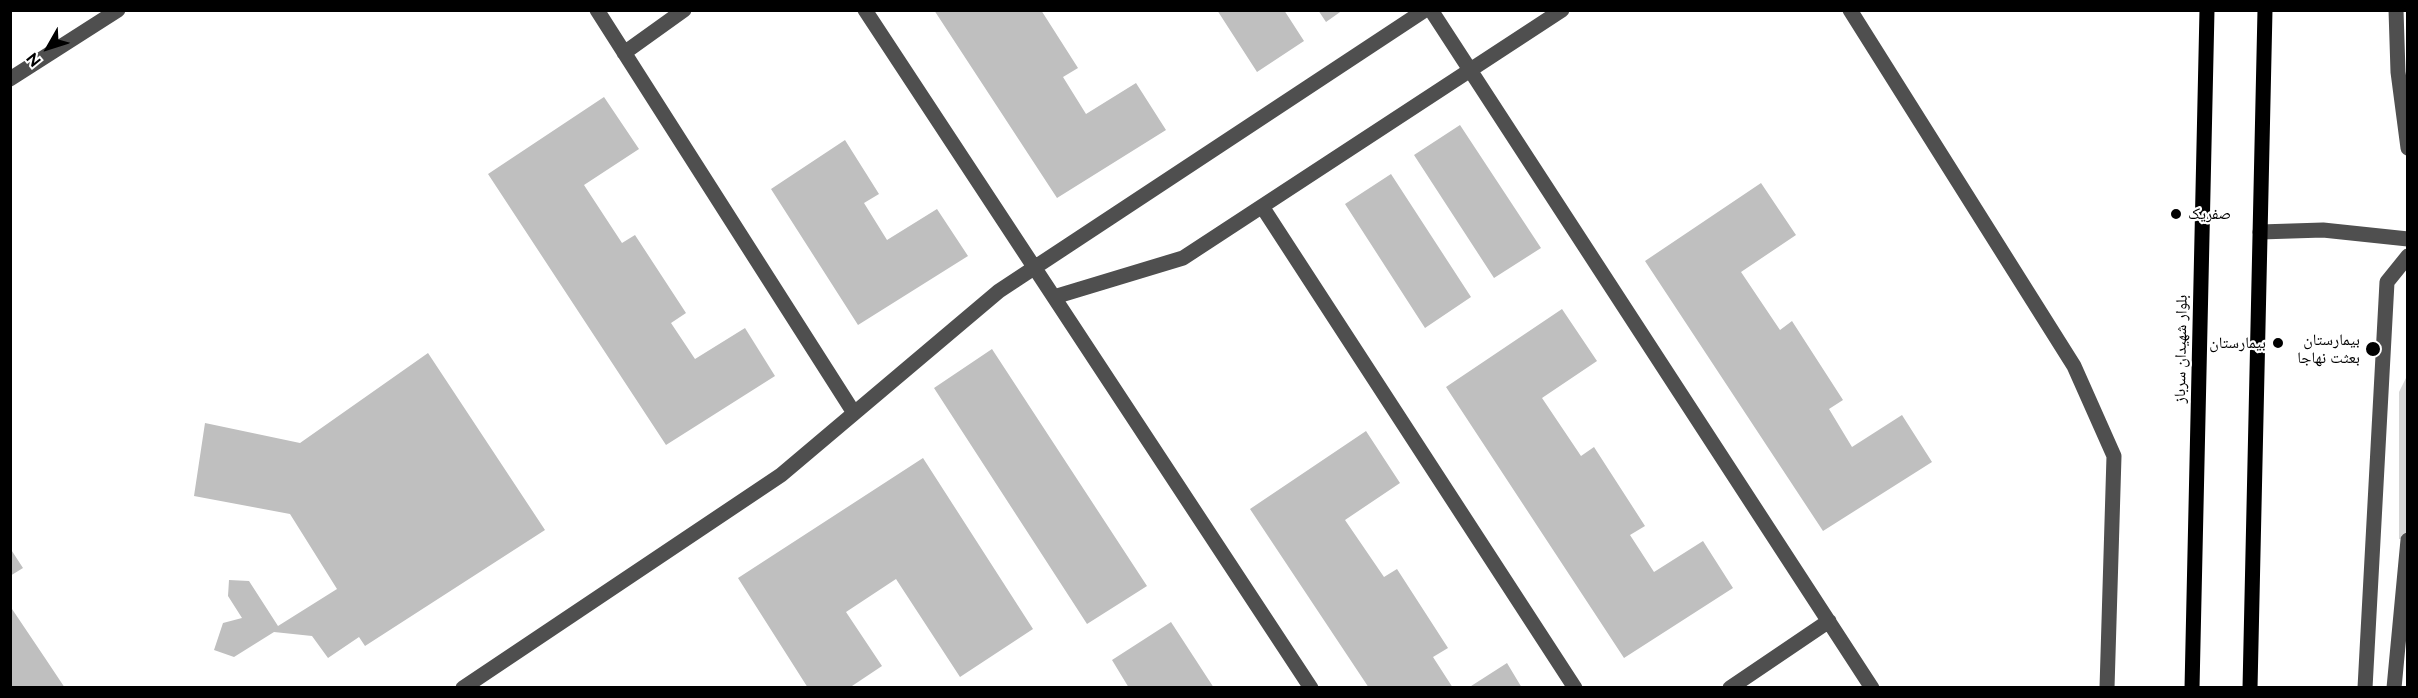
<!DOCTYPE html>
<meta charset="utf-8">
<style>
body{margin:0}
#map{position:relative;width:2418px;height:698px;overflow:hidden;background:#fff;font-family:Raleway,sans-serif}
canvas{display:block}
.frame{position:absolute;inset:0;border:12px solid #000;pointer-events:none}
.north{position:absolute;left:18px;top:18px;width:60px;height:60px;-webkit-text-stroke:4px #fff;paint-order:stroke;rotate:231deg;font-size:16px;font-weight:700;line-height:24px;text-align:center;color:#000}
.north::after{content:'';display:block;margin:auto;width:21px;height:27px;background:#000;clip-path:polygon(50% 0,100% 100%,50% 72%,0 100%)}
</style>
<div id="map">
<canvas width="2418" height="698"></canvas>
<div class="frame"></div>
<div class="north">N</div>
</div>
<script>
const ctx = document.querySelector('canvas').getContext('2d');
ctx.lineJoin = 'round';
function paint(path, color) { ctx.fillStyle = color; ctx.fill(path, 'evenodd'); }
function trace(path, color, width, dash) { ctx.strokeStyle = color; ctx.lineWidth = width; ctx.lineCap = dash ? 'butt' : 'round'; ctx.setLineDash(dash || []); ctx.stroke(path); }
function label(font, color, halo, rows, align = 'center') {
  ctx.font = font + ' Raleway,"Noto Naskh Arabic",sans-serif'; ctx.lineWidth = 4.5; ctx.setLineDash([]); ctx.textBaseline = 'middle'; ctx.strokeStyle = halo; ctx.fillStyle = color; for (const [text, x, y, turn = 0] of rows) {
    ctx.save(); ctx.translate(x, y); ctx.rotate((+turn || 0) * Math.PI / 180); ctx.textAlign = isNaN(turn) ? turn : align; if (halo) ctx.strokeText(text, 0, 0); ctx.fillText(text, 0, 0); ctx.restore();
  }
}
paint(new Path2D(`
 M2407,376V539H2399V392Z`), '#d6d6d6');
paint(new Path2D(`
 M934,10H1041L1078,68L1063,77L1086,114L1136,83L1166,130L1057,198Z
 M1217,10H1284L1304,41L1257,72Z
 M1318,10H1343L1326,22Z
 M604,97L639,149L584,185L622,243L635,235L686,313L671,323L695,359L745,328L775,376L666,445L488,174Z
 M1460,125L1541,248L1494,278L1414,155Z
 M845,140L879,194L864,203L887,240L937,209L968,256L858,325L771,189Z
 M1391,174L1471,297L1425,328L1345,204Z
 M1761,183L1796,235L1741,272L1780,330L1792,321L1843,400L1829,409L1852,447L1902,415L1932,462L1823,531L1645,261Z
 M1562,309L1597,361L1542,398L1581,456L1594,447L1645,526L1630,535L1654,572L1703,541L1733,588L1624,658L1446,387Z
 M992,349L1147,586L1087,624L934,388Z
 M428,353L545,530L365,646L359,637L328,658L312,636L274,632L234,657L214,650L223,623L242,618L228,596L229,580L249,581L278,626L337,589L290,514L194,496L205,423L300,443Z
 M1366,431L1400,483L1345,520L1384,577L1397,569L1448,648L1433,657L1453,688H1369L1250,509Z
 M923,458L1033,629L960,677L896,579L846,612L882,666L849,688H808L738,578Z
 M10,548L23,568L10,576Z
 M10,606L45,658L65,688H10Z
 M1171,622L1214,688H1129L1112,660Z
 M1507,663L1522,688H1468Z`), '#bfbfbf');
trace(new Path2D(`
 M597,10L854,413
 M865,10L1311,688
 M1431,10L1872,688
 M1850,10L2074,366L2114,456L2107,688
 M2396,10L2398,72L2408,148
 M624,53L684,10
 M10,79L118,10
 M1263,208L1575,688
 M2260,232L2323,230L2408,239
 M1054,297L1183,258L1562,10
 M463,688L781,475L999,291L1425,10
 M1730,688L1829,621
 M2365,688L2387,282L2408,256
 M2394,688L2408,540`), '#4f4f4f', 15);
trace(new Path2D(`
 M2192,688L2207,10
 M2250,688L2265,10`), '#000', 15);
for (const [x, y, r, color] of [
 [2176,214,6,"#000"],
 [2278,343,6,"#000"],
 [2373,349,8,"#000"]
]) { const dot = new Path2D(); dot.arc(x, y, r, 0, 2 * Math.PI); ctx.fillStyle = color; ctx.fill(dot); trace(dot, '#fff', 2); }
label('16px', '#000', '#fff', [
 ["صفریک",2188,214,"left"],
 ["بیمارستان",2360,340],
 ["بعثت نهاجا",2360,358],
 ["بیمارستان",2266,343]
], 'right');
label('16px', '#000', '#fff', [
 ["بلوار شهیدان سرباز",2181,349,-89]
]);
</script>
